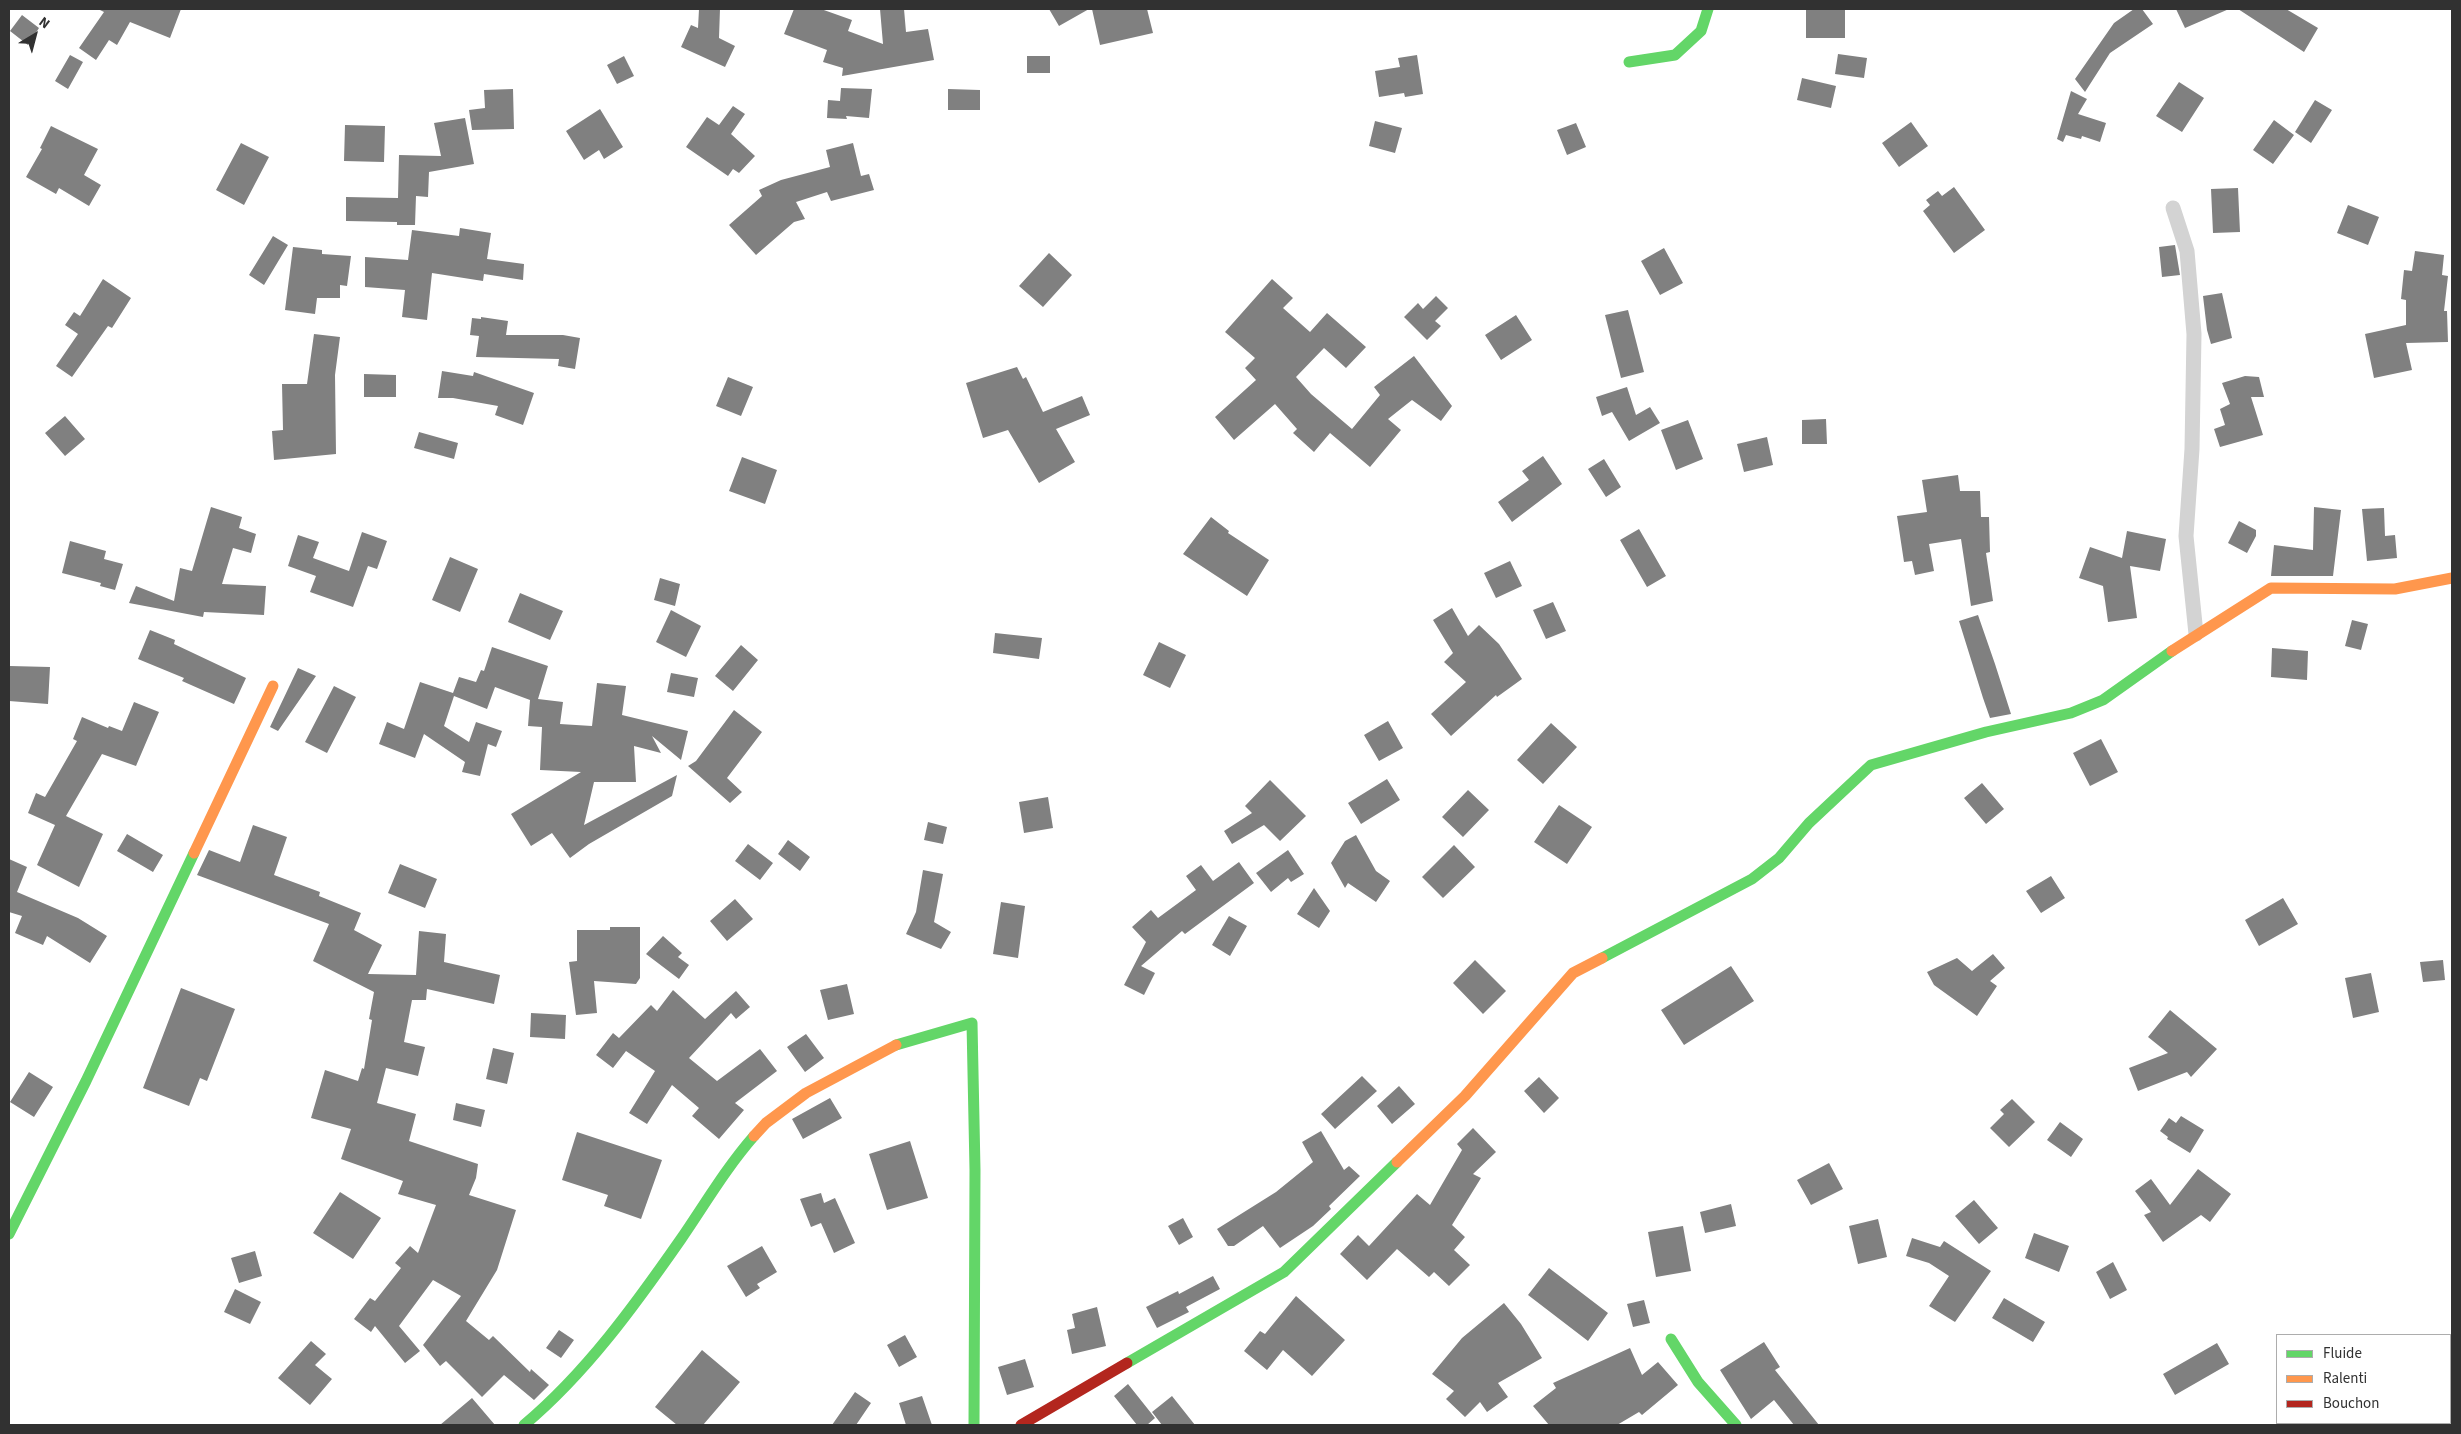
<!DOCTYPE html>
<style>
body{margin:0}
#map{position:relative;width:2461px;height:1434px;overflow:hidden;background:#fff;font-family:"Source Sans 3",sans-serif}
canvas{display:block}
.frame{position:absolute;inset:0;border:10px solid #313131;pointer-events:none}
.legend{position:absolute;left:2276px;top:1334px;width:175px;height:90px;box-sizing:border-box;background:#fff;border:1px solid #adadad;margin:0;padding:6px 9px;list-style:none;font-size:15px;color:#313131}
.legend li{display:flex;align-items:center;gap:10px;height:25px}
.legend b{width:25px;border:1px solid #adadad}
.north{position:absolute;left:10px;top:10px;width:50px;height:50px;-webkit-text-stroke:4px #fff;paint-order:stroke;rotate:37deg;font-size:14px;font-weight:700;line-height:20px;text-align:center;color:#313131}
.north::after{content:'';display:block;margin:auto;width:18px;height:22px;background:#313131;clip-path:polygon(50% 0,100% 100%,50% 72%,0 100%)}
</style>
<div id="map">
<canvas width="2461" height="1434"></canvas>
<div class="frame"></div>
<ul class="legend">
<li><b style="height:6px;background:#63d668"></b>Fluide</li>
<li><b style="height:6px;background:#ff974d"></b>Ralenti</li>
<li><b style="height:6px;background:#b3261e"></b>Bouchon</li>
</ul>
<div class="north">N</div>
</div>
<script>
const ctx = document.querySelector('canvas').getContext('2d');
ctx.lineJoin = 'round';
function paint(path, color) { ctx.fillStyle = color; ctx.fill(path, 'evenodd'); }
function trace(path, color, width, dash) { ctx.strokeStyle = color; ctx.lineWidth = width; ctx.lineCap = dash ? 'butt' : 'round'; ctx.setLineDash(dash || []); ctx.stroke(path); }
paint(new Path2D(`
 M98,9H181L170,38L130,22L117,45L109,40L96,60L79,48L104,12Z
 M699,9H720L719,38L735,46L725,67L681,47L691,25L698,28Z
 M794,9H821L852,20L848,31L883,44L880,9H904L906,32L928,29L934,60L842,76L843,68L823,62L827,50L784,34Z
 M1049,9H1089L1059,26Z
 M1092,9H1147L1153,33L1100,45Z
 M1806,9H1845V38H1806Z
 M2134,9H2142L2153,24L2110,53L2085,92L2075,79L2114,23Z
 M2176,9H2229L2185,28Z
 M2238,9H2286L2318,28L2304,52Z
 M22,15L39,28L28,45L10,31Z
 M1838,54L1867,58L1864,78L1835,74Z
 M70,55L83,62L68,89L55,81Z
 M1417,55L1423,94L1405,97L1404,93L1379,97L1375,71L1400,67L1398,58Z
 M624,56L634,76L617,84L607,65Z
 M1027,56H1050V73H1027Z
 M1802,78L1836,86L1831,108L1797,100Z
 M2179,82L2204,98L2182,132L2156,116Z
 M841,88L872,89L869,118L846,116L847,119L827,118L828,100L840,101Z
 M513,89L514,129L472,130L469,110L485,108L484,90Z
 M948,89L980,90V110H948Z
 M2071,91L2087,99L2078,114L2106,123L2100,142L2082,136L2081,139L2066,135L2063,142L2057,139Z
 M2315,100L2332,110L2311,143L2295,132Z
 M733,106L745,114L731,134L755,156L739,173L733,169L728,176L686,147L707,117L719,125Z
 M600,109L623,147L604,159L599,150L584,160L566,131Z
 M465,118L474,164L429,172L428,197L416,196L415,225H397V222L346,221V197L398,198L399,155L441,156L434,123Z
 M2274,120L2294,135L2273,164L2253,150Z
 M1375,121L1402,128L1395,153L1369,146Z
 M1911,122L1928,146L1899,167L1882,143Z
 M1576,123L1586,147L1567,155L1557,130Z
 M345,125L385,126L384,162L344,161Z
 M51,126L98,149L84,175L101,185L89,206L59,188L56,194L26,177L42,149L40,148Z
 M241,143L269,157L244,205L216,190Z
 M853,143L861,176L869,174L874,190L831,201L827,192L796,202L805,219L794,222L756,255L729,225L762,196L759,190L781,180L830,167L826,150Z
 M1954,187L1985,230L1954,253L1923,211L1930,205L1926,200L1938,191L1942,196Z
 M2238,188L2240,232L2213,233L2211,189Z
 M2348,205L2379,217L2368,245L2337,233Z
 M460,228L491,233L487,259L524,264L523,280L484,274L483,281L432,273L427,320L402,317L405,290L365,287V257L408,260L412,230L459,236Z
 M273,236L288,245L264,285L249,275Z
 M2175,245L2180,275L2162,277L2159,247Z
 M293,247L322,250V254L351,256L347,286L340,285V298H317L315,314L285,310Z
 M1664,248L1683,283L1660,295L1641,261Z
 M2415,251L2444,255L2442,275L2448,276L2444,311H2447L2448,342L2406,343L2412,370L2374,378L2365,334L2406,325V300L2401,299L2404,270L2412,271Z
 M1049,253L1072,275L1043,307L1019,286Z
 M103,279L131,298L112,328L108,326L72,377L56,366L78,334L65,325L74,312L80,316Z
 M1272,279L1293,298L1283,308L1310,332L1327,313L1366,347L1346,368L1324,348L1296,377L1311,394L1352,429L1380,395L1374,387L1414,356L1452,406L1441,421L1412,400L1388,419L1401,430L1370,467L1330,433L1314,452L1293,433L1297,429L1275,404L1234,440L1215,417L1256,380L1245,368L1255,358L1225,332Z
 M2222,293L2232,338L2211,344L2207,330L2203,296Z
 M1436,296L1448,308L1435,321L1441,326L1427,340L1404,317L1418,303L1423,309Z
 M1628,310L1644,372L1621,378L1605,315Z
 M1516,315L1532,340L1501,360L1485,335Z
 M481,317L508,321L506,335H563L580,338L575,369L558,366L559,359L476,357L479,336L470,335L472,318L481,319Z
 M314,334L340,337L335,375L336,454L274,460L272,431L283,430L282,384H307Z
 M1017,367L1023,379L1026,377L1043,412L1082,396L1090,415L1056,429L1075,462L1039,483L1008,430L983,438L966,383Z
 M442,371L473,376L474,372L534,393L523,425L495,415L498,406L453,398H438Z
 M364,374L396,375V397H364Z
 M2245,376L2259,377L2264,397H2251L2263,435L2220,447L2214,429L2225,425L2220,409L2230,404L2222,383Z
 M728,377L753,387L741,416L716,406Z
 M1627,387L1636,415L1650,407L1660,423L1629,441L1612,412L1602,416L1596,397Z
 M65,416L85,439L65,456L45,433Z
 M1826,419L1827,444H1802V420Z
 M1688,420L1703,459L1676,470L1661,430Z
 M419,432L458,443L454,459L414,448Z
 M1767,437L1773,465L1744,472L1737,444Z
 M1543,456L1562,484L1512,522L1498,502L1529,480L1522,471Z
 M742,457L777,470L765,504L729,491Z
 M1604,459L1621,487L1606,497L1588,469Z
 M1958,475L1960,491H1980L1981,517H1989L1990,552L1986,553L1993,601L1971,606L1961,539L1929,544L1934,571L1915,575L1912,561L1904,562L1897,516L1927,512L1922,480Z
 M211,507L242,517L239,528L256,534L251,553L233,548L222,584L266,586L264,615L204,612L203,617L129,603L136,586L174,601L180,568L192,571Z
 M2314,507L2341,510L2333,576H2271L2274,545L2313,550Z
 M2384,508L2385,536L2395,535L2397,558L2367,561L2362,509Z
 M1211,517L1229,531L1228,533L1269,560L1247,596L1183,554Z
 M2239,521L2256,530V536L2247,553L2228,543Z
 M1639,529L1666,576L1647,587L1620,540Z
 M2127,531L2166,539L2160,571L2130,566L2137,618L2108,622L2103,586L2079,578L2090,547L2122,558Z
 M362,532L387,541L377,569L368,566L353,607L310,592L316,576L288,566L298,535L319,542L313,558L349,571Z
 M70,541L106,551L104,559L123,564L115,590L100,586L101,583L62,573Z
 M450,557L478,569L460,612L432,600Z
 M1510,561L1522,586L1496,598L1484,573Z
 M660,578L680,584L675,606L654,600Z
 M520,593L563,611L550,640L508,622Z
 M1553,602L1566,631L1546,639L1533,610Z
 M1452,608L1468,636L1479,625L1499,644L1522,679L1497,697L1496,695L1451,736L1431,714L1466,682L1444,662L1453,653L1433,620Z
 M671,610L701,626L686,657L656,642Z
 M1978,615L1995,664L2011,714L1990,718L1983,698L1959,621Z
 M2352,620L2368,624L2361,650L2345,646Z
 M150,630L175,640L174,644L246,678L234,704L182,681L184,678L138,659Z
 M995,633L1042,638L1039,659L993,653Z
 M1159,642L1186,655L1170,688L1143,675Z
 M741,645L758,660L733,691L715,676Z
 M492,647L548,666L538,699L563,702L560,724L592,726L597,683L626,686L622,715L688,731L681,760L652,736L661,753L634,746L636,782H594L584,825L677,775L672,796L589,844L570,858L552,833L531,846L511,814L581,772L540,770L542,727L528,726L530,700L495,687L487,709L454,696L444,726L469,742L476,722L502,731L496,747L488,744L480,776L462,772L465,762L424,734L415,758L379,744L387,722L404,729L420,682L453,693L459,677L476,682L481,670L484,671Z
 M2272,648L2308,651L2307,680L2271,677Z
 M10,666L50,667L48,704L9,701Z
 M298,668L316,676L278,731L270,727Z
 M671,673L698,678L694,697L667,692Z
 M334,686L356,697L327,753L305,742Z
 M134,702L159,712L136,766L102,754L66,816L103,834L79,887L37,865L55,825L28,813L36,793L45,797L77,741L73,739L82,717L108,728L109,726L122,731Z
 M734,710L762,732L727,778L742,792L730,803L688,766L696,761Z
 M1388,721L1403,748L1379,761L1364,735Z
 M1551,723L1577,747L1543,784L1517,760Z
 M2101,739L2118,772L2090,786L2073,753Z
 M1387,779L1400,800L1361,824L1348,803Z
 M1270,780L1306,816L1280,841L1264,825L1232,844L1224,831L1252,813L1245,806Z
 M1982,783L2004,809L1986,824L1964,798Z
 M1468,790L1489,810L1463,837L1442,817Z
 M1048,797L1053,828L1024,833L1019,802Z
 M1559,805L1592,827L1567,864L1534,842Z
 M928,822L947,827L943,844L924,840Z
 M253,825L287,837L274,875L320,892L319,896L361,913L354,930L382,945L368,974L416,975L419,931L446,934L444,962L500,975L494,1004L427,989L426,1000H412L404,1042L425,1047L418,1076L386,1068L377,1103L416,1114L409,1141L478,1164L476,1178L469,1195L516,1210L497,1270L466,1321L489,1340L493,1336L530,1372L531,1369L549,1385L534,1400L504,1375L482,1397L446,1361L440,1366L423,1345L461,1296L433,1280L399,1326L420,1351L405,1363L375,1326L371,1332L354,1319L370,1298L375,1301L401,1268L395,1263L410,1246L418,1253L436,1205L398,1194L403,1181L341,1159L351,1129L311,1118L325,1070L358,1081L362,1068L364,1069L372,1020L369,1019L374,992L313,961L329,924L197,875L209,850L240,862Z
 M127,834L163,855L153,872L117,851Z
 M1356,835L1376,871L1390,881L1376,902L1348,883L1345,888L1331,863L1345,841Z
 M788,840L810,857L800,871L778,854Z
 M748,844L773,863L760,880L735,861Z
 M1454,845L1475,867L1443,898L1422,877Z
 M1288,850L1304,874L1291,882L1288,878L1271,892L1256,873Z
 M9,859L27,867L17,892L78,918L107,936L90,963L47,936L43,945L15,933L22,916L9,912Z
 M1239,862L1254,883L1185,934L1182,931L1141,966L1155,973L1144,995L1124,985L1146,942L1132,927L1151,910L1158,918L1196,890L1186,876L1201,865L1213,881Z
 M400,864L437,879L425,908L388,893Z
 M923,870L943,874L934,922L951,932L941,949L906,934L916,912Z
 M2051,876L2065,898L2041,913L2026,891Z
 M1314,888L1330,911L1319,928L1297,914Z
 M2283,898L2298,924L2259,946L2245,920Z
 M735,899L753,919L727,941L710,921Z
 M1001,902L1025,906L1018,958L993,954Z
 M1229,916L1247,926L1230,956L1212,945Z
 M610,927H640V978L636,984L594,981L597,1013L576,1015L569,962L577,961V930H610Z
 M663,936L682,953L678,957L689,965L679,979L646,954Z
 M1993,954L2005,968L1990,981L1997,986L1977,1016L1934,985L1927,972L1957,958L1972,971Z
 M1475,960L1506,991L1483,1014L1453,983Z
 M2443,960L2445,980L2423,982L2420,962Z
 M1731,966L1754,1001L1684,1045L1661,1010Z
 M2371,973L2379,1012L2353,1018L2345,978Z
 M847,984L854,1014L828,1020L820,990Z
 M181,988L235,1009L207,1081L200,1078L189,1106L143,1088Z
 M673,990L705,1019L736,991L750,1007L736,1019L731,1013L689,1058L717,1081L760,1049L777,1071L735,1103L744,1110L719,1139L692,1116L699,1108L672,1085L647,1124L629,1113L655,1071L626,1051L613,1068L596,1055L613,1033L619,1038L651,1005L657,1011Z
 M2170,1010L2217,1049L2191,1077L2187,1072L2138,1091L2129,1068L2168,1053L2148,1037Z
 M531,1013L566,1015L565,1039L530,1037Z
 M806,1034L824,1058L805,1072L787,1047Z
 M493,1048L514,1053L507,1084L486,1079Z
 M29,1072L53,1087L34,1117L10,1102Z
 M1362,1076L1377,1091L1335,1129L1321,1114Z
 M1539,1077L1559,1098L1544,1113L1524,1091Z
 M1399,1086L1415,1104L1392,1124L1377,1106Z
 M830,1098L842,1118L803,1139L792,1119Z
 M2012,1099L2035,1122L2009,1147L1990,1128L2004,1114L2000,1110Z
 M456,1103L485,1110L481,1127L453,1120Z
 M2181,1116L2204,1130L2190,1153L2167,1139L2168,1137L2160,1131L2169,1118L2176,1123Z
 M2060,1122L2083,1139L2071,1157L2047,1140Z
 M1473,1128L1496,1152L1473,1174L1481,1178L1452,1225L1465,1237L1454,1250L1470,1265L1449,1286L1434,1272L1429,1277L1397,1249L1367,1280L1340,1254L1358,1235L1369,1246L1417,1194L1430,1205L1462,1150L1457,1144Z
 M1321,1131L1344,1170L1349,1166L1360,1176L1329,1206L1331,1209L1313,1226L1280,1248L1263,1226L1234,1246H1228L1217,1229L1276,1192L1313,1162L1302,1142Z
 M577,1132L662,1160L641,1219L604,1206L608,1195L562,1180Z
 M910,1141L928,1198L887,1210L869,1154Z
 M1829,1163L1843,1189L1811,1205L1797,1180Z
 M2198,1169L2231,1194L2210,1222L2201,1215L2163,1242L2144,1215L2151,1212L2135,1191L2151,1179L2170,1205Z
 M340,1192L381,1218L353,1259L313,1233Z
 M821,1193L824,1203L835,1198L855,1243L834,1253L821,1223L811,1227L800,1199Z
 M1974,1200L1998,1228L1979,1244L1955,1216Z
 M1731,1204L1736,1226L1705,1233L1700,1212Z
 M1183,1218L1193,1237L1179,1245L1168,1226Z
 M1878,1219L1887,1257L1858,1264L1849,1226Z
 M1683,1226L1691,1271L1656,1277L1648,1232Z
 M2034,1233L2069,1246L2059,1272L2025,1258Z
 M1912,1238L1940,1247L1944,1241L1991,1271L1955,1322L1929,1306L1949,1276L1929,1263L1906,1256Z
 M762,1246L777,1272L757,1284L760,1288L746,1297L727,1266Z
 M255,1251L262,1276L239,1283L231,1258Z
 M2113,1262L2127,1290L2110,1299L2096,1272Z
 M1549,1268L1608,1313L1588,1341L1528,1295Z
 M1213,1276L1220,1289L1186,1307L1189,1312L1157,1328L1146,1307L1178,1291L1179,1294Z
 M235,1289L261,1302L250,1324L224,1312Z
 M1296,1296L1345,1340L1312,1376L1283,1350L1267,1370L1244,1351L1260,1331L1265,1334Z
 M2004,1298L2045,1322L2033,1342L1992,1318Z
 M1644,1300L1650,1323L1633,1327L1627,1304Z
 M1504,1303L1521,1324L1542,1358L1498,1383L1508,1397L1487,1412L1480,1402L1465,1417L1446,1399L1454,1391L1432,1374L1462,1338Z
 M1097,1307L1106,1346L1072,1354L1067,1330L1075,1328L1072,1314Z
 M559,1330L574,1340L561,1358L546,1348Z
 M905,1335L917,1357L899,1367L887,1345Z
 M311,1341L326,1354L315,1365L332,1379L310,1405L278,1378Z
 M1764,1342L1780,1367L1775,1370L1819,1425H1794L1774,1400L1751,1419L1720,1370Z
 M2217,1343L2229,1364L2175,1395L2163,1374Z
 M1630,1348L1642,1375L1658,1362L1678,1385L1642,1415L1639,1412L1617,1425H1549L1533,1406L1556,1388L1553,1383Z
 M702,1350L740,1382L703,1425H677L655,1407Z
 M1025,1359L1034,1387L1007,1395L998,1367Z
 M1128,1384L1155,1418L1147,1425H1137L1114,1396Z
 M855,1392L871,1403L856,1425H832Z
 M922,1396L932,1425H906L899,1403Z
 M1172,1396L1195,1425H1162L1152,1412Z
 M472,1398L495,1425H440Z`), '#808080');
trace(new Path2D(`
 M2173,208L2187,251L2194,334L2192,449L2186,536L2196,634`), '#d3d3d3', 15);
trace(new Path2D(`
 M1629,62L1675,55L1701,31L1708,9
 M1602,958L1752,879L1779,858L1809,823L1871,765L1986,732L2071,713L2103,700L2172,651
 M896,1045L972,1023L975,1170L974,1425
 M9,1234L86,1081L194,853
 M1671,1339L1698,1382L1736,1425
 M1127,1363L1284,1272L1397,1162
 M524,1425C586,1373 635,1305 681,1239C705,1204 726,1168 754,1136`), '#63d668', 11);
trace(new Path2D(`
 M2172,651L2271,588L2395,589L2452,578
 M194,853L273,686
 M754,1136L766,1123L806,1093L896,1045
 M1397,1162L1465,1096L1573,973L1602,958`), '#ff974d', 11);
trace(new Path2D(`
 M1021,1425L1127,1363`), '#b3261e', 11);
</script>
